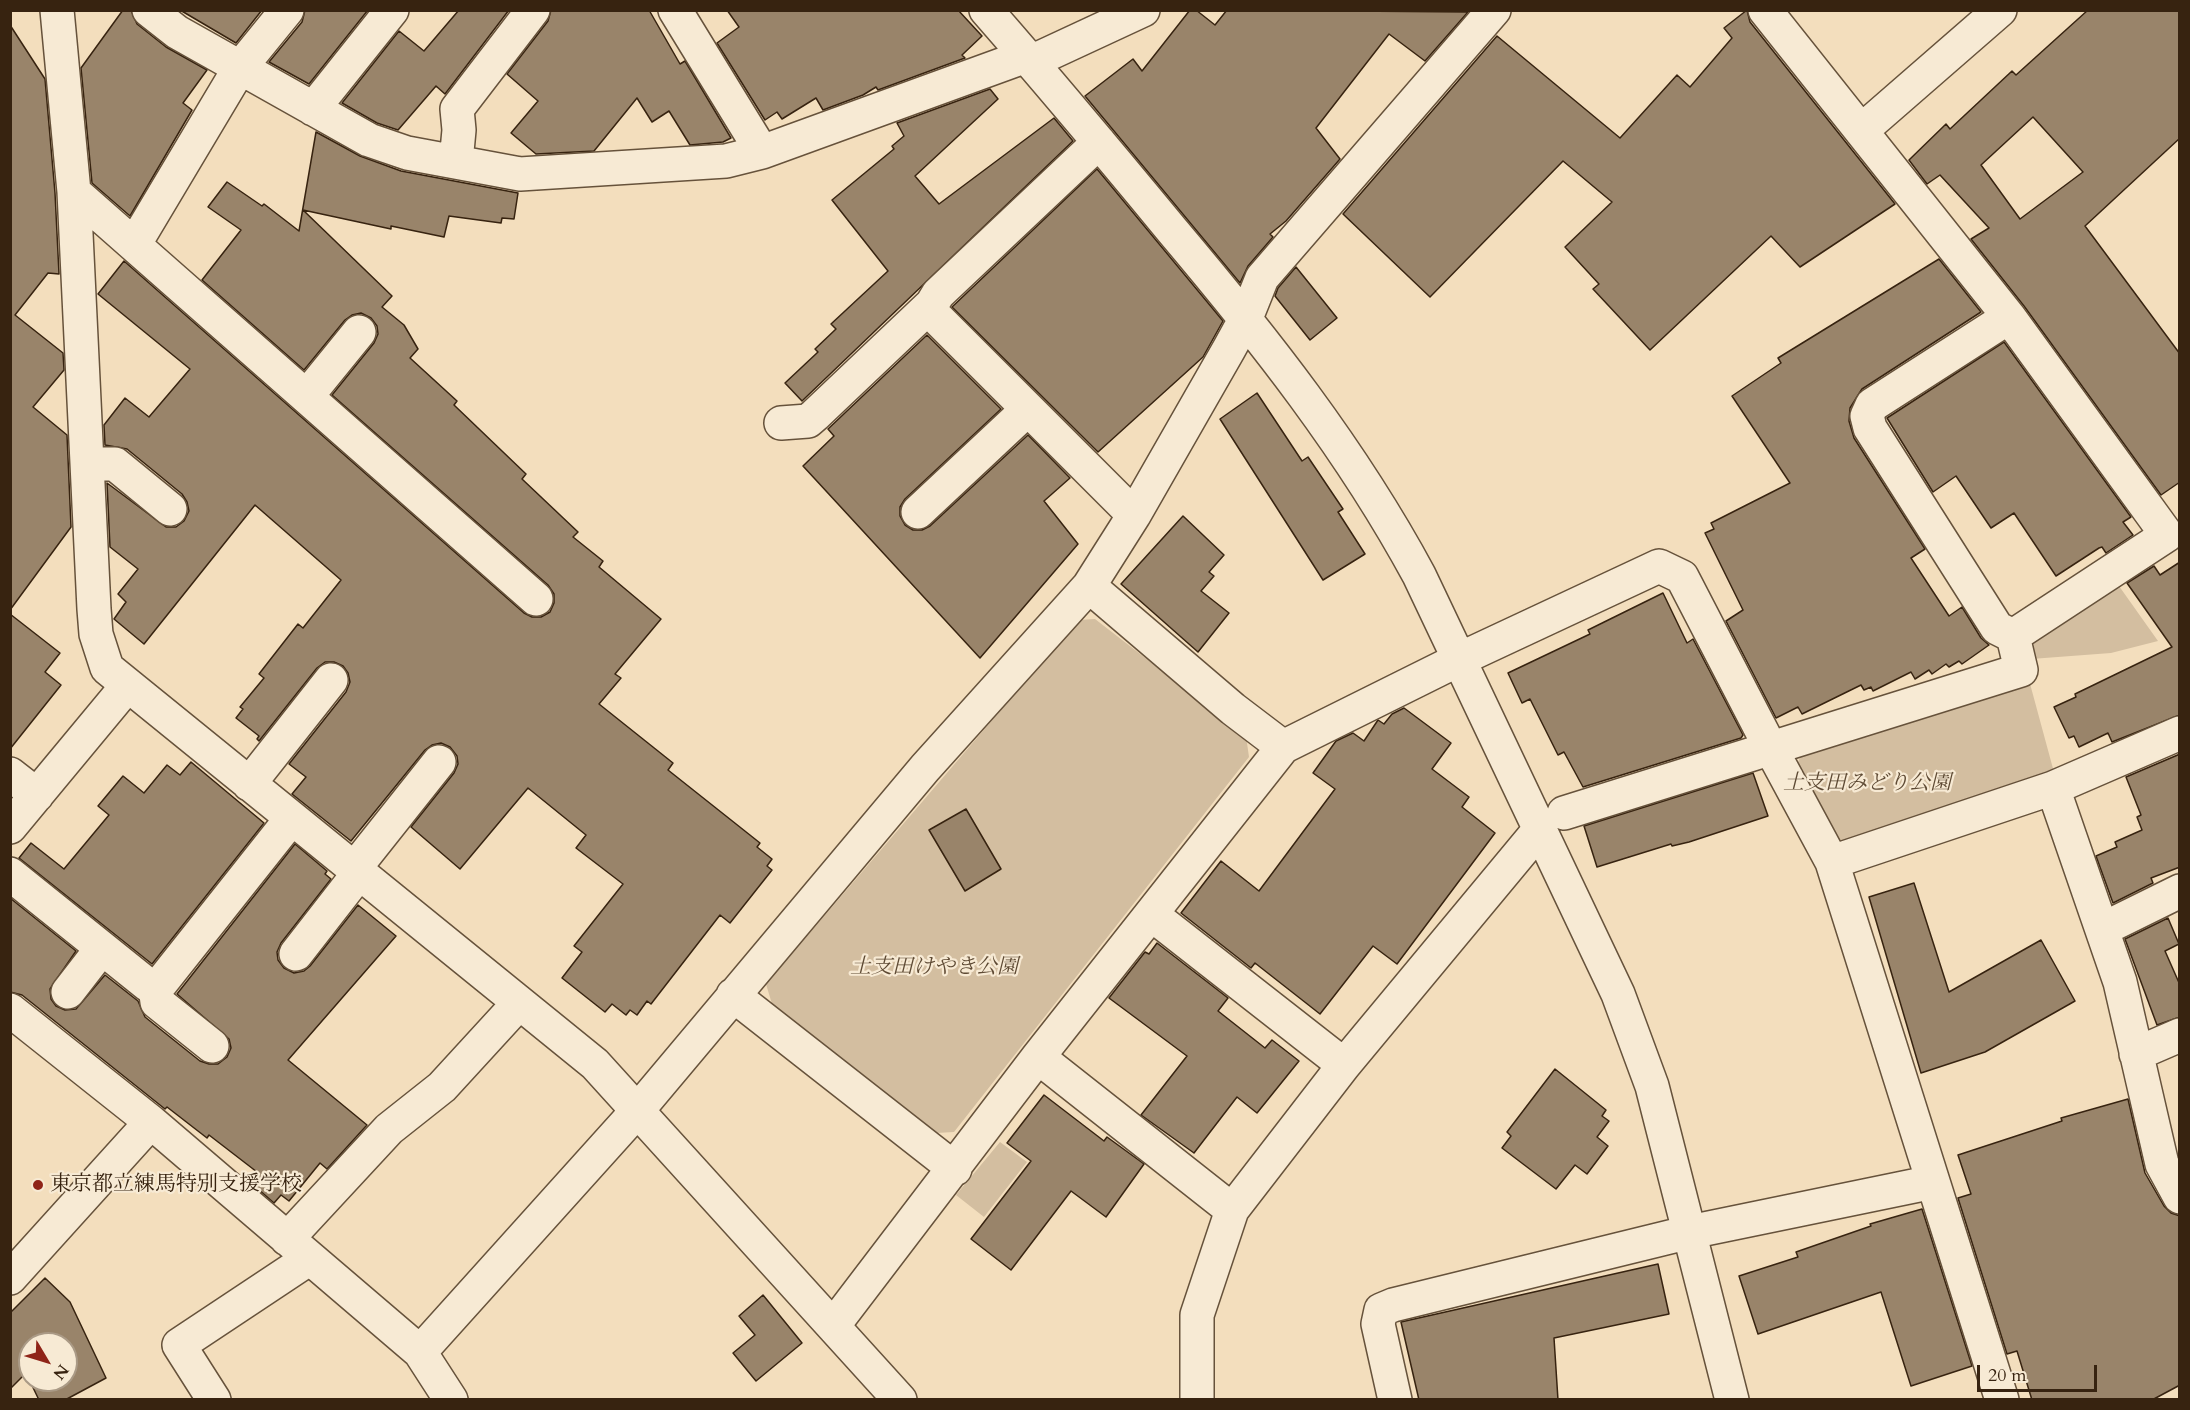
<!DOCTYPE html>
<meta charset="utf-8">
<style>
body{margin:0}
#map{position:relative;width:2190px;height:1410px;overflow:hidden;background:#f3debd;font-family:Cardo,serif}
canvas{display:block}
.frame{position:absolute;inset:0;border:12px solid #372310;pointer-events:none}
.north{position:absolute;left:18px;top:1332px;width:60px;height:60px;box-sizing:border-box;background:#f7ead4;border:2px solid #aa9a86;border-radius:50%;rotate:128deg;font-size:16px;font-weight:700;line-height:24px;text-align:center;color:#372310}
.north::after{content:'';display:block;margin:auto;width:21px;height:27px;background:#8f2418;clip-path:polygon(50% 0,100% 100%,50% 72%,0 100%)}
.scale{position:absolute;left:1977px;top:1365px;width:120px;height:27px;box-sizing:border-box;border:3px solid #372310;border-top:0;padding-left:8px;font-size:18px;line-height:21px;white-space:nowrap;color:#372310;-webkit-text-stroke:4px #f7ead4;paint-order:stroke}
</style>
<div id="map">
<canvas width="2190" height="1410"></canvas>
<div class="frame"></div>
<div class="north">N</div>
<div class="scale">20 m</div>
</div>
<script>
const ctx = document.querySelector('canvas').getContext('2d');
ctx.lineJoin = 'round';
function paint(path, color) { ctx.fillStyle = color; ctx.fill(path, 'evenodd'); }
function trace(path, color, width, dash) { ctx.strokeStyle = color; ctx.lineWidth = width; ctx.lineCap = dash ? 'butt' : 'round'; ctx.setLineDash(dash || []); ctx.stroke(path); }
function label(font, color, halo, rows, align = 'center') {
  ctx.font = font + ' Cardo,"Noto Serif JP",serif'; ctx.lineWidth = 4.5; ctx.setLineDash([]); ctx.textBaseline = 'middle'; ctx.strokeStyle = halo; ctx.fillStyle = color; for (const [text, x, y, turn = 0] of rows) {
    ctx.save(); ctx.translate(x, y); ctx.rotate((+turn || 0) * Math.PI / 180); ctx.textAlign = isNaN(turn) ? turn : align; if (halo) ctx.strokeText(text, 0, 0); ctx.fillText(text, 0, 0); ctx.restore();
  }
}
paint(new Path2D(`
 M2119,586L2158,641L2111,653L2031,659L2023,647Z
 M1095,619L1246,736L1249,757L954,1132L936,1133L772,1004L766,984L1078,620Z
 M2029,680L2055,776L1851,845L1831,835L1797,765L1804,747Z
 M1000,1142L1027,1162L984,1217L956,1195Z`), '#d3bea0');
const building = new Path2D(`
 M123,10H131L137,24L166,47L207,70L183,103L192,110L130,216L92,183L81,68Z
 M180,10H262L236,43Z
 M305,10H368L309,84L269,62L302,22Z
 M459,10H509L445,94L436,86L398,130L377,123L342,103L399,31L424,51Z
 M551,10H649L680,64L685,61L731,138L723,142L690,145L669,111L652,122L637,98L594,151L536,154L511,133L538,101L507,74L548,21Z
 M727,10H958L982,36L962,55L965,58L878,90L876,87L863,95L823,110L816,98L782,119L777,112L765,120L717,43L739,27Z
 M1190,10H1196L1215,25L1227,10L1468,12L1425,61L1389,34L1316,128L1340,159L1286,221L1270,234L1273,237L1248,266L1240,283L1085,96L1133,59L1142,71Z
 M1747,10L1750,22L1895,204L1800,267L1771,236L1650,350L1593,289L1599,284L1565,247L1612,202L1563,161L1430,297L1343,214L1497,36L1620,138L1677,75L1690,87L1732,38L1724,28Z
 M2088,10H2180V138L2085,226L2180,354V482L2161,495L2024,306L1971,239L1989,228L1940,175L1927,184L1909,160L1946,124L1950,129L2012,71L2016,75ZM2033,117L2083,172L2020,219L1981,165Z
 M10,25L45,79L55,193L59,274L48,273L15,315L63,353L64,370L33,407L67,435L71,527L10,610Z
 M990,89L998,99L915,176L939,204L1054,118L1073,141L802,401L785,383L818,352L815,349L836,329L831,324L888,271L832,200L894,149L892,146L904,136L897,123Z
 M316,132L360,156L401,171L518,193L514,219L502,218L501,223L449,216L444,237L391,226V229L303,210L392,296L382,307L404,325L418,349L410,358L457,401L454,405L526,474L522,479L578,532L573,537L603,561L599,567L661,619L615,674L621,678L599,704L673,763L668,770L760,843L757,847L772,859L767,866L772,870L730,923L720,915L651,1004L647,1001L637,1015L630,1010L626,1015L612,1004L605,1012L562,978L582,952L574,946L623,884L576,848L586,835L528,788L460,869L411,827L454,773L458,764L457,756L450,747L441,743L432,745L425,750L351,841L292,794L306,777L289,764L346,692L350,682L348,673L343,666L334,662H325L317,668L259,741L257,739L259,736L236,718L243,709L240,707L264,678L259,674L298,624L303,628L341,580L255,505L144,644L114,619L126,602L118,594L138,569L110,547L107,483L166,527H176L184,521L189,511L187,502L182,494L127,449L105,445L104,425L125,398L149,417L190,369L98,294L124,261L524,613L532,617H541L550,612L554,603V594L548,585L332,395L374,343L378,334L377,326L371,318L361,313L352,315L345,320L304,370L202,280L241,230L208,207L227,182L262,206L264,204L299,231Z
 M1097,169L1223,321L1203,357L1098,452L952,307Z
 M1939,259L1981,312L1862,389L1850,408L1849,421L1854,438L1925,549L1911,558L1949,616L1962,607L1981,638L1989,645L1962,664L1959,661L1949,667L1946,664L1932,674L1929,670L1915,679L1911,672L1873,691L1871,687L1864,690L1861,685L1802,714L1798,707L1776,718L1726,621L1743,610L1705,533L1714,529L1711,523L1790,483L1732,396L1781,363L1778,358Z
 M1296,267L1337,318L1310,340L1275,296L1278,288Z
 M927,335L1001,409L905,499L900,507V516L905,525L913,530H922L930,526L1028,435L1070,478L1044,501L1078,544L980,658L803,466L834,436L828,429Z
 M2004,342L2131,517L2123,522L2133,535L2106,553L2102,547L2099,548L2056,576L2014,513L1991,528L1956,476L1933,492L1887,418Z
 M1257,393L1302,461L1308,457L1343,509L1338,512L1365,554L1323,580L1220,419Z
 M1183,516L1224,555L1209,572L1214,576L1201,591L1229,613L1198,652L1121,584Z
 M2180,562V715L2112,742L2108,733L2079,747L2074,736L2069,738L2054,707L2076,697L2075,694L2172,647L2127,583L2154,566L2160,575Z
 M1663,593L1687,643L1693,639L1743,735L1741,738L1583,787L1564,752L1558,755L1530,699L1522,703L1508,673L1590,634L1588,630Z
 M10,614L60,653L45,672L61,685L10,749Z
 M1404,708L1451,743L1432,769L1469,797L1462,807L1495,833L1397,964L1373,946L1320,1014L1255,963L1251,968L1181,913L1221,861L1259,891L1335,789L1313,773L1336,741L1353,733L1364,741L1378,720L1384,724L1392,714Z
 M2180,754V867L2151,878L2153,883L2113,903L2096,856L2117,847L2115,842L2142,830L2137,817L2141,815L2126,777Z
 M191,762L264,823L152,964L19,858L31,843L64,869L109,815L98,806L123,776L144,793L167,765L180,775Z
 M1753,773L1768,816L1689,842L1672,846L1671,844L1597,867L1584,826Z
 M966,809L1001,869L965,891L929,830Z
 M295,844L327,871L325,874L331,879L281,943L277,952L278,960L284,968L294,973L304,971L310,966L358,905L396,936L288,1060L367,1125L327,1169L320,1163L289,1201L281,1195L274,1203L250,1182L257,1172L209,1135L207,1138L167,1107L165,1109L22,995L10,992V898L76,951L50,989L51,999L56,1006L65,1010L76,1009L105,975L138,1001L145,1017L200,1061L209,1064H218L227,1057L231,1048L229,1039L177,994Z
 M1914,883L1949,992L2041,940L2075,1001L1985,1052L1921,1073L1869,897Z
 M2168,918L2179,944L2165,951L2180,985V1017L2157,1025L2125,939Z
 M1157,943L1228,998L1218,1011L1265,1048L1272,1040L1299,1061L1257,1113L1237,1097L1194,1153L1141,1115L1187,1056L1109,998L1145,952L1149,954Z
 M1555,1069L1606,1110L1602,1116L1609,1121L1597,1137L1608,1146L1587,1174L1575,1165L1556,1189L1502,1148L1511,1136L1507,1132Z
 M1044,1095L1104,1141L1107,1137L1144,1164L1106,1217L1071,1191L1011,1270L971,1239L1031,1161L1007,1143Z
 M2128,1099L2145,1173L2164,1206L2171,1213L2180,1216V1385L2152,1400H2032L2017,1351L2007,1354L1958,1198L1971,1194L1958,1155L2062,1121L2061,1118Z
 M1922,1209L1972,1366L1911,1386L1881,1292L1758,1334L1739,1276L1798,1257L1796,1252L1871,1226L1870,1224Z
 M1658,1264L1669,1314L1554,1338L1558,1400H1419L1401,1322Z
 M45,1278L70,1302L106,1378L65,1400H39L26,1373L10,1389V1313ZM30,1344H66V1380H30Z
 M763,1295L802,1343L756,1381L733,1353L755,1335L739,1316Z`);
paint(building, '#99846a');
trace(building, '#372310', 1.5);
const minor = new Path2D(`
 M57,10L74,192L94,609L96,634L107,668L595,1064L900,1400
 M149,10L177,32L369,140L407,153L520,174L726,161L762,152L1026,56
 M675,10L762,152
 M986,10C1049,82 1110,155 1171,229C1263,338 1351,449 1419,575L1618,994L1652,1086L1732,1400
 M1765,10L2009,317L2167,535L2013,636L1997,628L1870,428L1867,416L1872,405L2009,317
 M1031,62L1143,10
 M313,109L392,10
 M1861,131L2000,10
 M1099,142L938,294L932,304L934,315L1134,515
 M456,162L459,130L457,109L533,10
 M74,192L536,599
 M134,245L239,69L287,10
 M307,396L359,332
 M781,423L808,421L815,415L932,304
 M87,464H115L170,509
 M918,512L1028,409
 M1089,586L1233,709L1283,747
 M10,774L37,795
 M249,784L331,680
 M2053,788L2120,982L2162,1164L2180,1197
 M1564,813L2021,670L2013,636
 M10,827L127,686
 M1832,862L2053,788L2180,733
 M354,869L439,762
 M10,874L148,985L155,987L161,983L291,819
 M1151,914L1344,1065
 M2103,929L2180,891
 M296,954L359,873
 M155,987L157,1002L212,1046
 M68,992L102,948
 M733,995L955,1169
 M10,1010L151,1122L420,1352L451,1400
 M2136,1054L2180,1035
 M1038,1057L1232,1210
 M287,1239L389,1129L442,1087L519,1003
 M10,1278L151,1122
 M833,1326L1038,1057L1283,747L1460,659L1659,566L1682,577L1770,747L1832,862L2002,1400
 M420,1352L637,1111L925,768L1089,586L1134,515L1229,349L1246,318L1262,278L1494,10
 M214,1400L179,1345L310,1258
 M1197,1400V1315L1232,1210L1344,1065L1540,829
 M1395,1400L1378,1324L1381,1310L1393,1305L1690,1232L1933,1182`);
trace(minor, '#66523b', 36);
trace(minor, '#f7ead4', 33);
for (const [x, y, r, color] of [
 [38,1185,6,"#8f2418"]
]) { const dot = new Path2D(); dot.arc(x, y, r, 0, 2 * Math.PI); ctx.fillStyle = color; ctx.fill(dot); trace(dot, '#f7ead4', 2); }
label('italic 21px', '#5e4a34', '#f7ead4', [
 ["土支田みどり公園",1867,784],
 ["土支田けやき公園",934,968]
]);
label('21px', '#372310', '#f7ead4', [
 ["東京都立練馬特別支援学校",50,1185]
], 'left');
</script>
